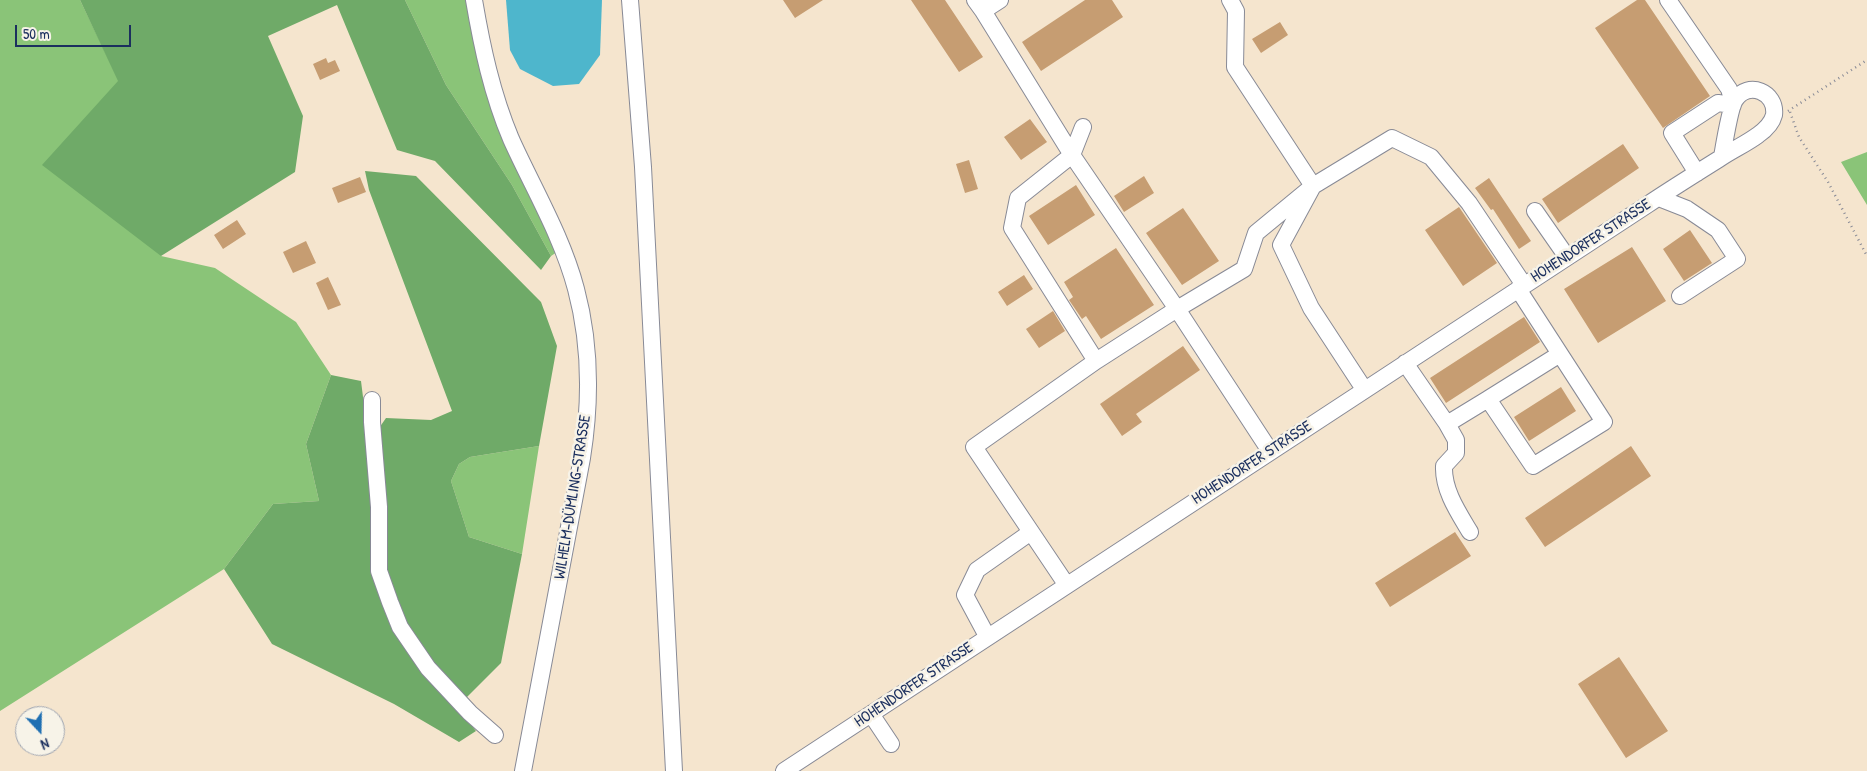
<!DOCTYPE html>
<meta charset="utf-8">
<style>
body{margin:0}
#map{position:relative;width:1867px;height:771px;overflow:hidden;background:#f5e5ce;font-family:"Patrick Hand",sans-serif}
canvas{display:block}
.north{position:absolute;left:15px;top:706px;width:50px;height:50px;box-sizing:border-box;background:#f7f3e8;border:1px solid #9fa5b1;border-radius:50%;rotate:159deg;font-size:14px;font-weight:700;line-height:20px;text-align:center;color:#1b2f5e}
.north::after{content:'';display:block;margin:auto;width:18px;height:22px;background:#1f6fb2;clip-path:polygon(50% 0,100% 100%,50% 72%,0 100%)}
.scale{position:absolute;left:15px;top:25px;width:116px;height:22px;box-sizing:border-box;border:2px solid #1b2f5e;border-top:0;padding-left:6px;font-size:15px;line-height:18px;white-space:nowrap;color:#1b2f5e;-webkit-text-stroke:4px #f7f3e8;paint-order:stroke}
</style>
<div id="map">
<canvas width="1867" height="771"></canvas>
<div class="north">N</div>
<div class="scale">50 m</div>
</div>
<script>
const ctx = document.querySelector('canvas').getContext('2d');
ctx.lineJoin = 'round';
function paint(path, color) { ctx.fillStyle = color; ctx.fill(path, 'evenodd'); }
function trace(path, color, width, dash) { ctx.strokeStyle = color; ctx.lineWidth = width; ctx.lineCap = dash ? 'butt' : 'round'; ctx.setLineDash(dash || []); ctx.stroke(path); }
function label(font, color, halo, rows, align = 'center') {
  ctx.font = font + ' "Patrick Hand",sans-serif'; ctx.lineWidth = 5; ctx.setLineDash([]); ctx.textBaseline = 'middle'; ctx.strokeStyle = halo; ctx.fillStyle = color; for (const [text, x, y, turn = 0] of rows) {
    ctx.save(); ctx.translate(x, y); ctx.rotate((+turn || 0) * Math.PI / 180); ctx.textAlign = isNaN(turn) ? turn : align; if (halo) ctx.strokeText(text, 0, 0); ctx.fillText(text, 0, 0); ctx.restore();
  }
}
paint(new Path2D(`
 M0,0H80L119,81L161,256L215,268L296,322L331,375L306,444L319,501L273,504L224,569L0,711Z
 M405,0H468L492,106L560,250L551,256L512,185L446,85Z
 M1867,152V205L1841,162Z
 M539,446L522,554L469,537L451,481L459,464L470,457Z`), '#8ac478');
paint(new Path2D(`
 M80,0H405L446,85L512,185L551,256L541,270L435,161L397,150L337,5L268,36L303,116L295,172L161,256L42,165L118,81Z
 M365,171L416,176L541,302L557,346L539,446L470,457L459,464L451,481L469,537L522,554L501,663L463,701L402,624L382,573L377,431L386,418L431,420L452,411L369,190Z
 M331,375L361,381L373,477L370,566L392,628L476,731L459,742L394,704L272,644L224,569L273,504L319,501L306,444Z`), '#6faa68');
paint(new Path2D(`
 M506,0H602L600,55L579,84L553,86L520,69L510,50Z`), '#4eb6cc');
paint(new Path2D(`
 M783,0H823L795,18Z
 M911,0H945L983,57L959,72Z
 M1085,0H1112L1123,17L1041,71L1022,42Z
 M1637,0H1645L1710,96L1663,128L1595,28Z
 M1280,22L1288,35L1261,53L1252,39Z
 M326,58L328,63L335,60L340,71L320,80L313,64Z
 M1030,119L1047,142L1021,160L1004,137Z
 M1623,144L1639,168L1558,223L1542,199Z
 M969,160L978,189L965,193L956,164Z
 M1144,176L1154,193L1124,212L1114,196Z
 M360,177L366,192L338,203L332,188Z
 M1489,178L1531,241L1519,249L1493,209L1491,210L1475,188Z
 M1076,185L1095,215L1048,245L1029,216Z
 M1459,207L1497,263L1463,286L1425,230Z
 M1183,208L1219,261L1182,285L1146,233Z
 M237,220L246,234L223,249L214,235Z
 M1690,230L1712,263L1684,281L1663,249Z
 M306,241L316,263L293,273L283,252Z
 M1632,247L1666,301L1598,343L1564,289Z
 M1116,248L1154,305L1101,339L1086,316L1082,319L1069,300L1073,297L1064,282Z
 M1024,275L1033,289L1007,306L998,292Z
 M328,277L341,305L328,310L316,283Z
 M1053,311L1065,331L1039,348L1026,329Z
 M1524,317L1540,342L1446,403L1430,378Z
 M1183,346L1200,370L1136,414L1142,422L1122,436L1100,404Z
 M1561,387L1576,411L1529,441L1514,417Z
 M1631,446L1651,476L1545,547L1525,518Z
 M1455,532L1471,556L1390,607L1375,583Z
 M1619,657L1668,731L1626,758L1578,684Z`), '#c69d72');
const minor = new Path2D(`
 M474,0C482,47 492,94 511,139C533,188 562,236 576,289C591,345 591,401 582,458L523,771
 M630,0L643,167L674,771
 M975,0L983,11L1000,0
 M1230,0L1236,11L1235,67L1313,186L1392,138L1431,157L1469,203L1524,285
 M1668,0L1729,89L1733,102
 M983,11L1072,155L1177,309L1096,361L974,447L1066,584
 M1083,127L1072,155L1018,198L1012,228L1096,361
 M1697,173L1672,133L1718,103L1733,105
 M1659,198L1687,209L1718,230L1737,259L1680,296
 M1535,211L1567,257
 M1405,363L1447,424L1488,399L1533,466L1604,422L1518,289
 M1488,399L1560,354
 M372,400V422L379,507V571L390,602L400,627L428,668L470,713L495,735
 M1447,424L1456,440V453L1444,466C1443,490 1458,512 1470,532
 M1270,451L1177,309L1244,269L1256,233L1313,186L1281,245L1311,308L1364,389
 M987,636L965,595L977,570L1031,532
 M871,714L891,744
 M784,771C1071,580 1359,392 1647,205C1671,189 1695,174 1719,159C1732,150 1746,144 1758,135C1765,130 1772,123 1774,115C1777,92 1748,80 1735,100C1730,108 1724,145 1722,157`);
trace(minor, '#888a96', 18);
trace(new Path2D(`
 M1788,111L1867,60
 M1790,112L1799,137L1828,182L1867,256`), '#888a96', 2.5, [1, 4]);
trace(minor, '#fff', 16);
label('16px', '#1b2f5e', '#f7f3e8', [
 ["HOHENDORFER STRASSE",1591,241,-33],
 ["HOHENDORFER STRASSE",1252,463,-33],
 ["WILHELM-DÜMLING-STRASSE",573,497,-81],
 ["HOHENDORFER STRASSE",914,685,-34]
]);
</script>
